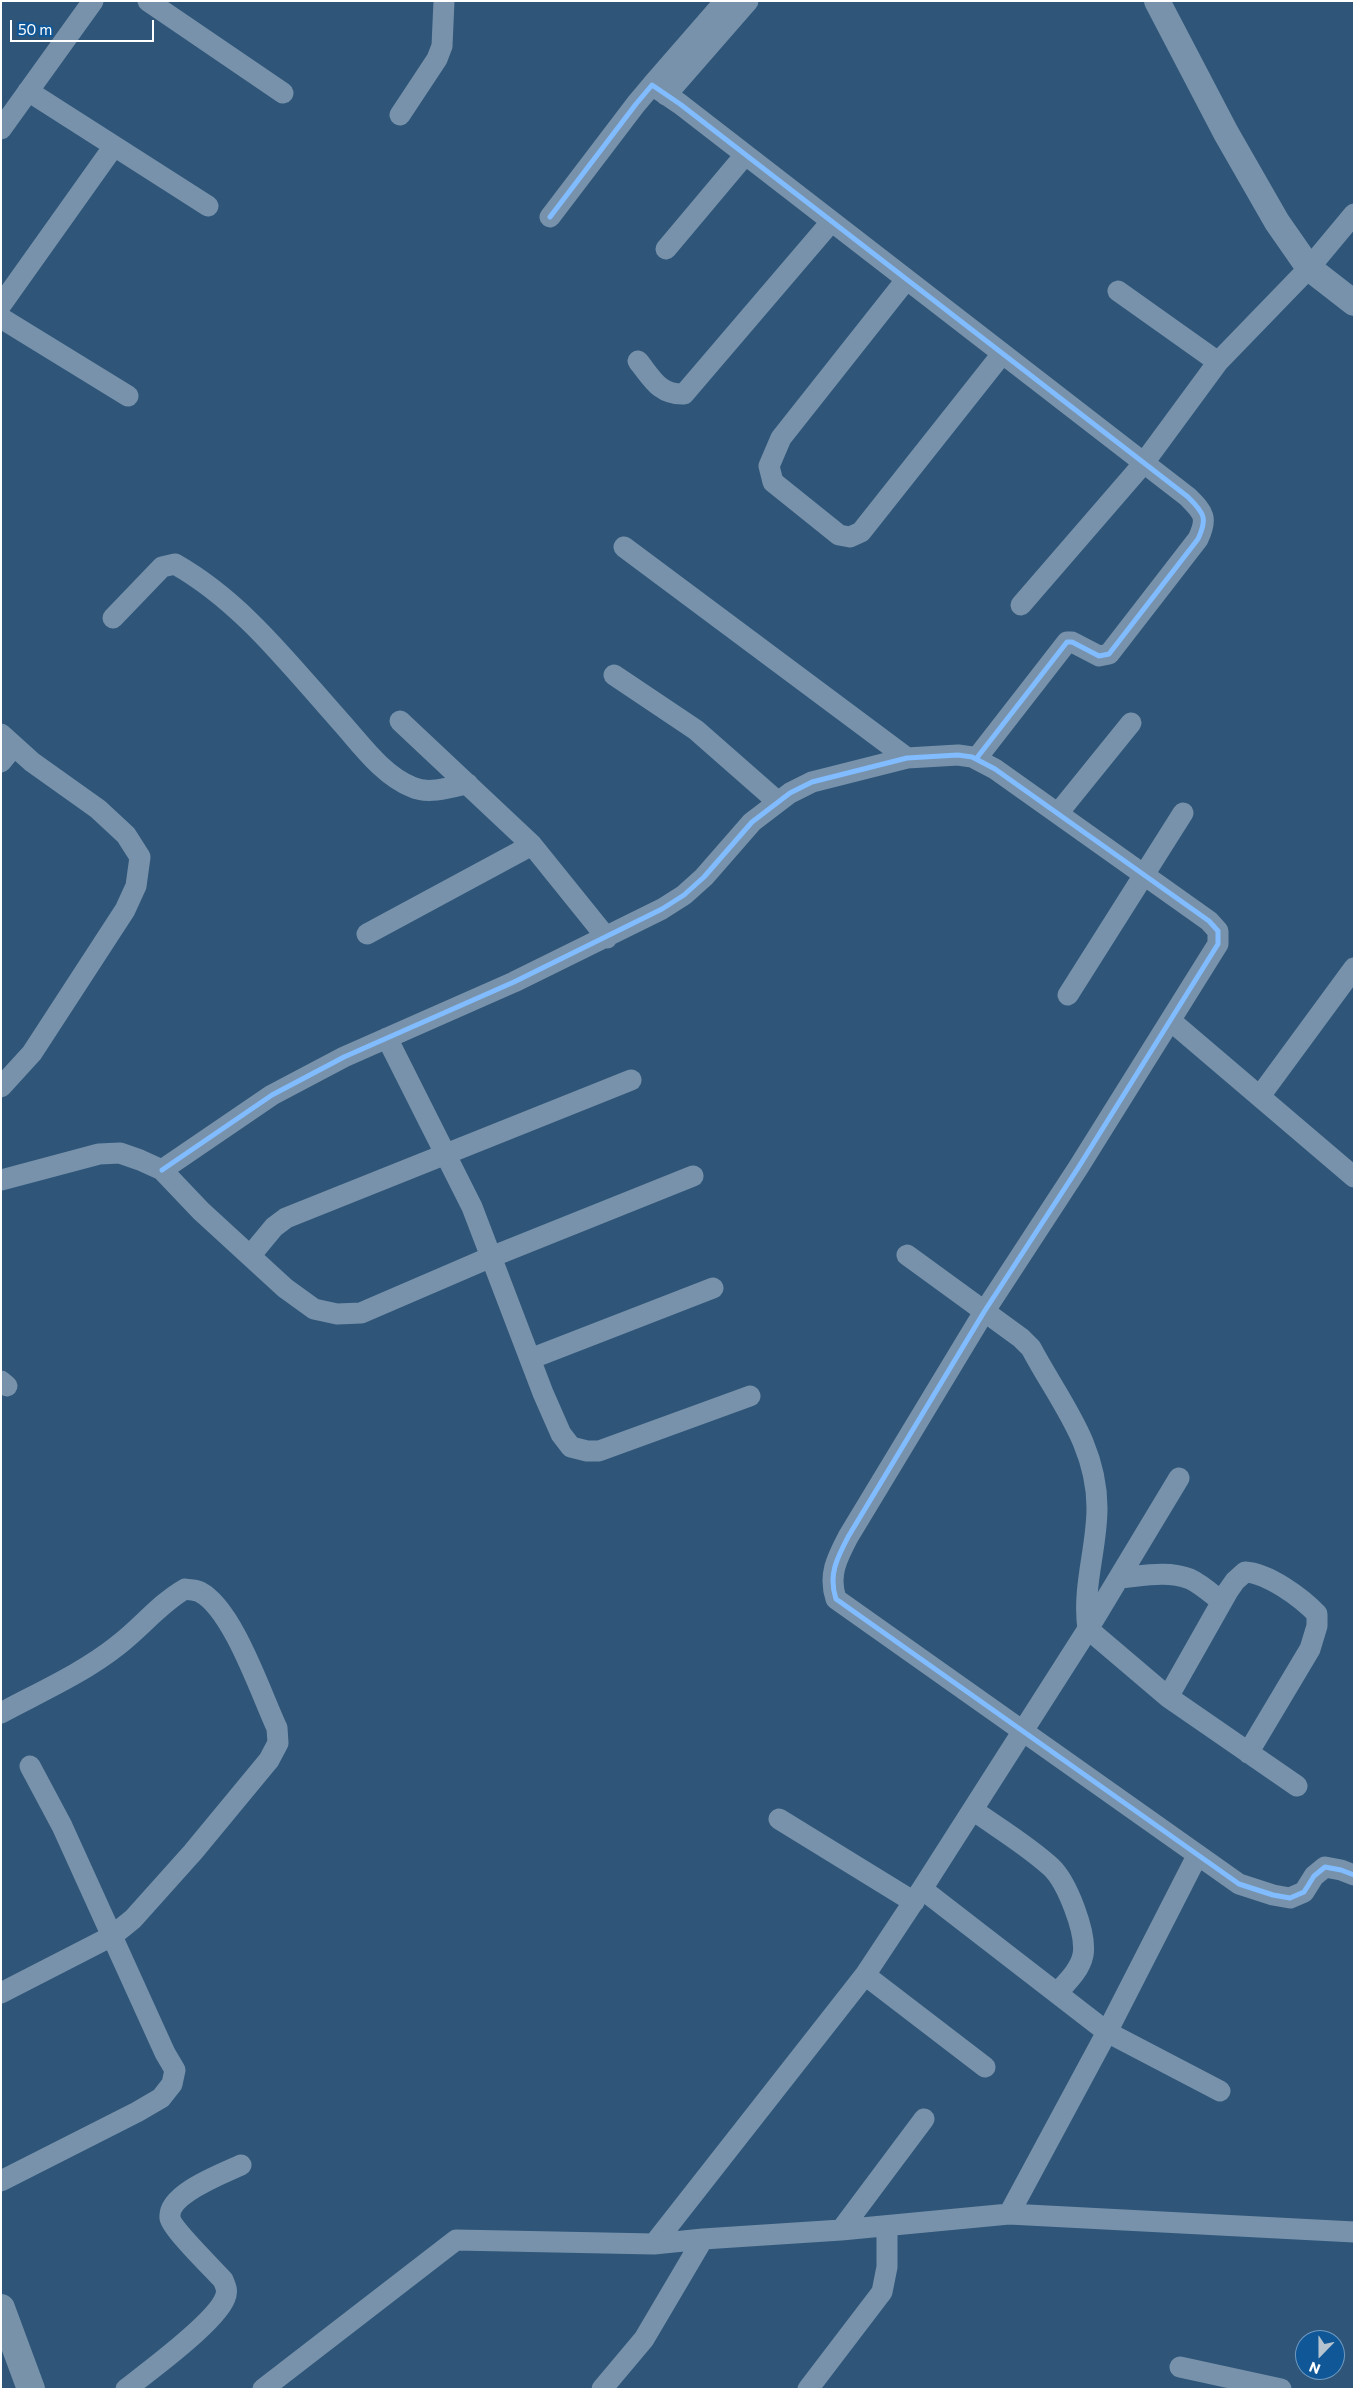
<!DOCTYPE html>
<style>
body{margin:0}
#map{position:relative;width:1355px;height:2390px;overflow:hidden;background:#2f5679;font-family:Commissioner,sans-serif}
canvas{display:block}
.frame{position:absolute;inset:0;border:2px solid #fff;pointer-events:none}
.north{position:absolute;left:1295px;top:2330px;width:50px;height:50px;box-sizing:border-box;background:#105798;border:1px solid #709ac1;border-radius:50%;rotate:202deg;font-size:14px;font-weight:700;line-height:20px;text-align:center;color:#fff}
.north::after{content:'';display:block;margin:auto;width:18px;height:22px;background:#b6c4d0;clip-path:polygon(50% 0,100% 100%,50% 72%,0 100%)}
.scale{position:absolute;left:10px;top:20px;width:144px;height:22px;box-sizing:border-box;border:2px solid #fff;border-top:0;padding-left:6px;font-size:15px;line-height:18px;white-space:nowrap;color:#fff;-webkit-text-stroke:4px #105798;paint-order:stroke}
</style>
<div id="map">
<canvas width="1355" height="2390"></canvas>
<div class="frame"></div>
<div class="north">N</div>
<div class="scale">50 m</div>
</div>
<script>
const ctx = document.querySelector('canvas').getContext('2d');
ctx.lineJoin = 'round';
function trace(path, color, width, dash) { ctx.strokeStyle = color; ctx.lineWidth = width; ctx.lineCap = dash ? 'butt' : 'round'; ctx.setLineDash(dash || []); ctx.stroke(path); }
trace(new Path2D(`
 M148,1L283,93
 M652,85L725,1
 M28,91L208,206
 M666,95L748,1
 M400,115L437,59L442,46L444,1
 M1,129L93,1
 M550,217L636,104L652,85L680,104L1188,497C1204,513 1208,518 1198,539L1109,654L1099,656L1072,642H1067L976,759
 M666,249L745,155
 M906,280L781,438L769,466L773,482L839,535L850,537L861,532L1002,354
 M1118,291L1218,362
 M1,305L114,146
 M1,318L128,396
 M638,361C652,378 659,395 684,394L831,222
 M624,547L907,758
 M1021,605L1143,464L1218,362L1309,268L1354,214
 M113,618L162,567L175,564C242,602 289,664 340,721C360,743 382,775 412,787C429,795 449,787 468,784
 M614,675L696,730L778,802
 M400,721L532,845L607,938
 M1,734L32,762L98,809L126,835L140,857L136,886L125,910L32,1053L1,1087
 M1,762L14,746
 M1059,812L1131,723
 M367,934L532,845
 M1068,995L1183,813
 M1171,1021L1354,1177
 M387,1038L472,1207L543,1393L561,1434L571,1447L587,1451H599L750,1396
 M1260,1096L1354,968
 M162,1170L272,1095L344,1057L514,982L662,909L684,895L704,877L752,822L790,793L812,782L907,758L958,755L972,757L995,769L1209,921L1218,931V944L1078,1168L984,1312L848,1537C837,1558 828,1575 836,1599L1239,1884L1273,1895L1290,1898L1304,1892L1314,1876L1325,1867L1341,1870L1354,1875
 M1,1180L99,1154L120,1153L140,1160L162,1170L201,1211L285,1288L314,1309L337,1314L361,1313L491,1257L693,1176
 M907,1255L1021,1338L1031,1348C1059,1401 1097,1444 1097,1508C1097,1549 1082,1587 1088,1629L1168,1697L1297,1786
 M250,1256L274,1227L286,1218L631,1080
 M530,1359L713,1288
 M1,1381L7,1386
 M1119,1578C1142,1576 1168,1570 1190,1579C1201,1584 1212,1594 1222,1602
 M1168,1697L1228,1591L1235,1581L1245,1572C1268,1573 1302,1598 1317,1614V1626L1310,1649L1248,1753
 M1,1713C40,1692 83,1673 117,1646C141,1628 159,1604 185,1589C190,1590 196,1590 200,1592C233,1609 261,1694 277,1728L278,1743L269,1760L193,1852L133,1919L112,1936L1,1993
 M973,1810C998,1828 1027,1845 1051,1867C1067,1882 1087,1933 1083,1955C1080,1970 1067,1982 1057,1993
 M779,1819L914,1902
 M922,1889L1107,2032L1220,2091
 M865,1975L985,2067
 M1,2181L137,2112L161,2098L172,2084L175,2070L165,2053L62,1826L30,1766
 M1009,2214L1107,2032L1197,1856
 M841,2230L924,2119
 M654,2244L865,1975L922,1889L1088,1629L1179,1478
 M1180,2367L1281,2389
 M126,2389C148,2372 216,2322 225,2298C228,2291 226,2287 223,2280C214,2270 172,2229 170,2218C167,2194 222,2174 241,2165
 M263,2389L456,2240L654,2244L703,2239L841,2230L1009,2214L1354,2232
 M602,2389L644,2339L703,2239
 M808,2389L882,2292L887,2267V2226`), '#7892ab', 21);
trace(new Path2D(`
 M1157,1L1226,133L1277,222L1309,268L1354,303`), '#7892ab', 26);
trace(new Path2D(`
 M1,2308L31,2389`), '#7792a9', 28);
trace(new Path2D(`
 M550,217L636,104L652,85L680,104L1188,497C1204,513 1208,518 1198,539L1109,654L1099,656L1072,642H1067L976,759
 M162,1170L272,1095L344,1057L514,982L662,909L684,895L704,877L752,822L790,793L812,782L907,758L958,755L972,757L995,769L1209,921L1218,931V944L1078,1168L984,1312L848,1537C837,1558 828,1575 836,1599L1239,1884L1273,1895L1290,1898L1304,1892L1314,1876L1325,1867L1341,1870L1354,1875`), '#80bcff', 5);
</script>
